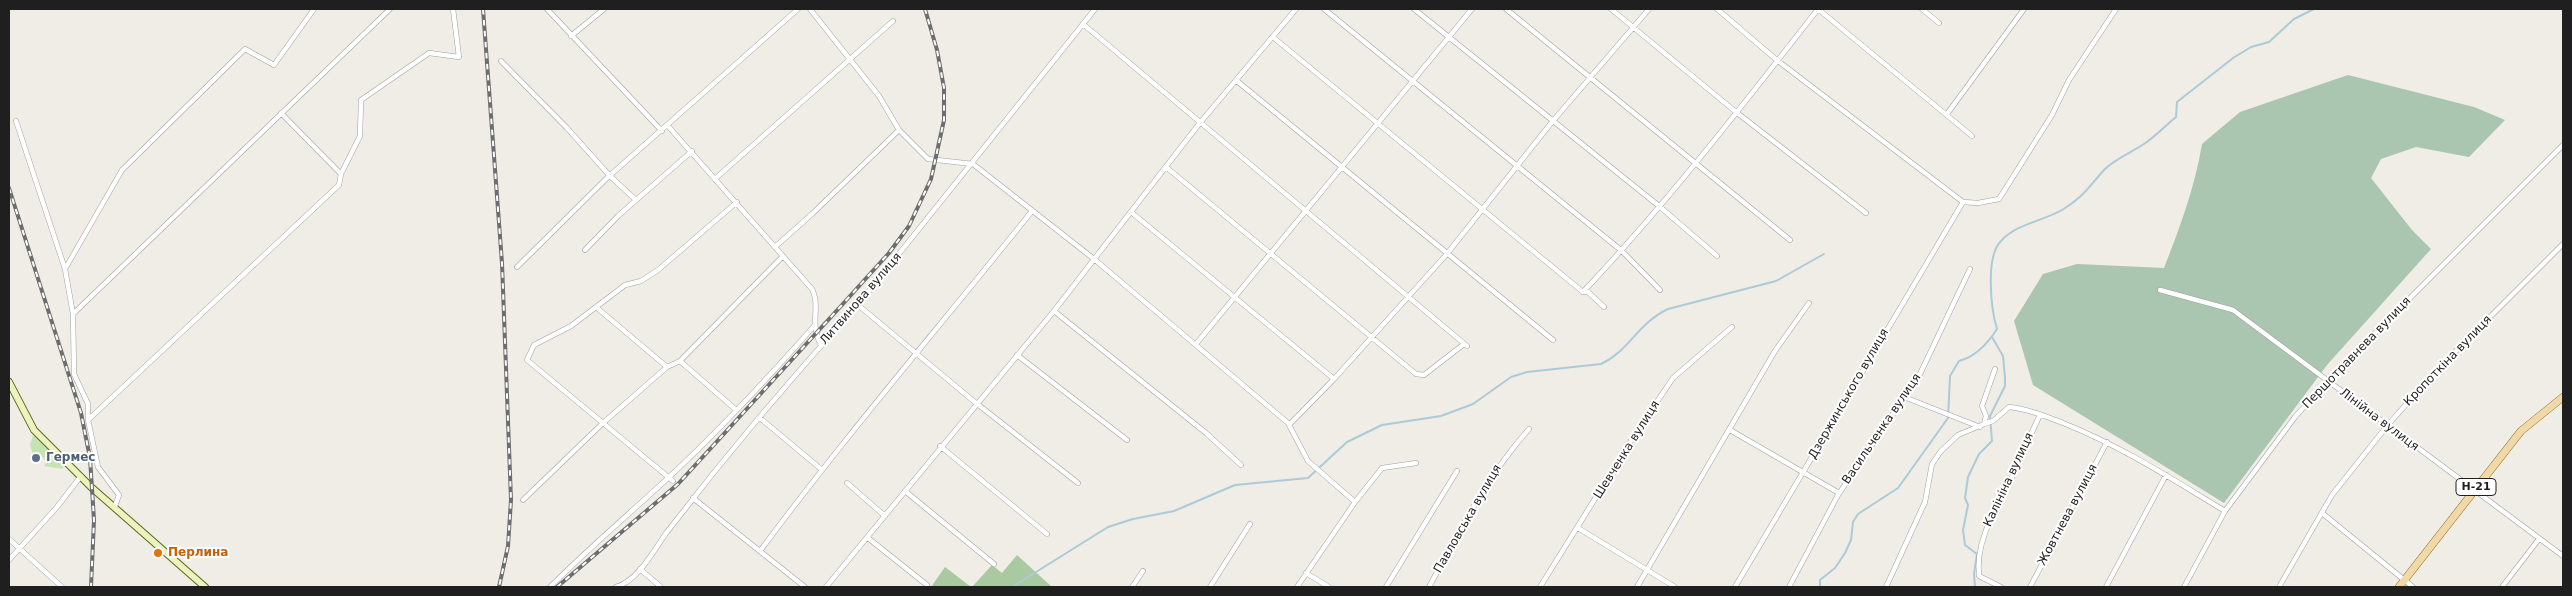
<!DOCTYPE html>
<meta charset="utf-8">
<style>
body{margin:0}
#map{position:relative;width:2572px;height:596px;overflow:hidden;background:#efede6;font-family:"DejaVu Sans",sans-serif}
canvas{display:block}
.frame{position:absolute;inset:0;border:10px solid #1f1f1f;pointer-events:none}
</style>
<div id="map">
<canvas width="2572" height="596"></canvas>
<div class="frame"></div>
</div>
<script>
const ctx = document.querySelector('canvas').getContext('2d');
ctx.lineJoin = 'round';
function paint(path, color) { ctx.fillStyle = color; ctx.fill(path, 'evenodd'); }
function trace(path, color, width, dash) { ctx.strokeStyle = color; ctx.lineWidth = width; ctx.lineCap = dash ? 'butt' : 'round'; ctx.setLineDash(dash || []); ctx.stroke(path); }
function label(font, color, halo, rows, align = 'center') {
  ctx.font = font + ' "DejaVu Sans",sans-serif'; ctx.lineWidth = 4; ctx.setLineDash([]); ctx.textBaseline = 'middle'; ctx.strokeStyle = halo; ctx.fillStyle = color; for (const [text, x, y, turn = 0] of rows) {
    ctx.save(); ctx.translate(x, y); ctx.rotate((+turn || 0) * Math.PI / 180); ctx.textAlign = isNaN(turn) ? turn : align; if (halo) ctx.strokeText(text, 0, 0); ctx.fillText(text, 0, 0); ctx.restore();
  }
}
paint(new Path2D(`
 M33,436H36L63,466V469L44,466L47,462L38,452L33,455L30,444Z`), '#c6e3b2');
paint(new Path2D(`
 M1017,555L1052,587H972L992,565L1002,573Z
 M945,567L971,587H931Z`), '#a9c9a0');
paint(new Path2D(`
 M2348,75L2474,107L2505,120L2469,157L2416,147L2381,159L2371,178L2412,230L2431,249L2327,365L2224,503L2033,385L2014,321L2043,274L2077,264L2164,268C2180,227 2195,187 2202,144L2240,112Z`), '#aac5b0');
trace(new Path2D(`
 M1012,587L1108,527L1133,519L1174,511L1235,485L1308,478L1347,442L1382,425L1441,416L1473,404L1511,377L1527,372L1601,364C1628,352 1638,323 1668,309L1776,281L1824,254
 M1820,587V580L1835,568L1845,553L1851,540L1853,522L1858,514L1898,488L1948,418L1950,376L1959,361C1975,357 1988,343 1997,329C1991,309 1985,257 2001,241C2016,224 2043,221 2062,210C2083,198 2090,185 2105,169C2115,159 2132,152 2144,144C2155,137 2165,126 2176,117L2177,102L2233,58L2251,47L2269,42L2294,19L2314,9
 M1975,587L1974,574L1977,554L1965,545L1963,530L1968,505L1965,498L1968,477L1979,454L1992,441L1990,416L2005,386V378L2003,356L1992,337`), '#accad7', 2);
const minor = new Path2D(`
 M547,9L662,131
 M810,9L879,96L899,130L928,159L973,164L1094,259L1288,423L1308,461L1355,502
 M1324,9L1622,251L1660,290
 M1414,9L1659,206L1717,256
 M1506,9L1790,240
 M1611,9L1736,112L1866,213
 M1717,9L1778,61L1963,202L1978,203L1999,199L2052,115L2069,80L2116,9
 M1818,9L1972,136
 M1922,9L1939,23
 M1083,24L1467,346
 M571,36L604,9
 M1274,38L1583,292H1588L1604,307
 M501,61L567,128L610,176L636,200
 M1237,81L1553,340
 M281,113L341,174
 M1947,114L2024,9
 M16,121L65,269
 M668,126L812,289C821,306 809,324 821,345
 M1166,167L1416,374L1424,375L1464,344
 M716,178L893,21
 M1131,212L1334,379L1446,255L1552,122L1649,9
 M776,246L812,214L899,130
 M585,250L618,216L692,151
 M517,267L607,178L798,9
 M2160,290L2233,310L2563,556
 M1583,292C1667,203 1743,105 1818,9
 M858,305L976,403L1078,483
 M596,307L667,367
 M1054,311L1206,433L1241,465
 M73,314L390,9
 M1196,344L1472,9
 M1017,355L1127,440
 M680,361L735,409
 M1904,397L1980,427
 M760,418L821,469
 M88,420L339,185L341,174L360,136L361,100L429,53L459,57L453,9
 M1984,424L1993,421L2009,407C2028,409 2045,416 2063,423C2121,446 2172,479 2225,511
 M1289,425L1334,379
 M1730,430L1839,493
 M940,446L1047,534
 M673,481L527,360L534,345L571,326L625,285L641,281L658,270L737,202
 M847,483L885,516
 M905,491L994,564
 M693,498L805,587
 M523,500L603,423L667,367L680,361L783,256
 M115,506L119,495L98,467L88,420V404L74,374L73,314L65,269L122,170L245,49L274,65L314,9
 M2322,513L2413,587
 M1578,528L1675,587
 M868,538L927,585
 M9,539L62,587
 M760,551C847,434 942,324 1032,211
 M9,560L57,507L81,476
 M640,569L661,587
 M1306,573L1329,587
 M550,587C588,549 628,515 667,479C719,431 768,378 815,325
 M616,587C638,581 654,550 667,532C727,454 791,378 858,305L1095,9
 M826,587L1054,311L1199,124L1296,9
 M1132,587L1143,571
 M1210,587L1250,524
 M1297,587L1355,502L1382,468L1416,463
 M1386,587L1457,471
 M1429,587C1459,532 1487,476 1529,429
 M1540,587L1634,436L1673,378L1732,327
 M1637,587L1775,351L1809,303
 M1735,587L1963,202
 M1789,587L1838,495L1920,374L1970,269
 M1886,587L1925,502L1932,464L1941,451L1958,435L1984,424L1986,416L1982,406L1995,369
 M2001,587L1979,576C1975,537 1999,505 2015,471C2023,453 2031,433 2040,415
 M2030,587L2107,442
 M2106,587L2166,475
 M2184,587L2225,511L2295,417L2327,381L2563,145
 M2279,587L2332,495L2387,426L2434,373L2563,244
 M2502,587L2539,539`);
const secondary = new Path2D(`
 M9,382L34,430L91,487L205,587`);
const primary = new Path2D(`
 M2399,587L2521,431L2563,397`);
trace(minor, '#a0a0a0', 5.5);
trace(secondary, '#5a6a12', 8);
trace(primary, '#896b11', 8);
trace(minor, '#fff', 4.5);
trace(secondary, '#ecf2c1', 6);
trace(primary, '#f1d8a9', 7);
const rail = new Path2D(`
 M483,9L502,263L511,500L508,546L499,587
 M9,188L81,413L90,458L94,520L91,587
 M557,587L678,484L841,306L889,253L909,226L931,179L944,120V88L937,50L925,9`);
trace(rail, '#6d6d6d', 4);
trace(rail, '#fff', 2, [5.5]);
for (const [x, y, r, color] of [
 [36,458,5,"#5c6f8a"],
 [158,553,5,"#e8710a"]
]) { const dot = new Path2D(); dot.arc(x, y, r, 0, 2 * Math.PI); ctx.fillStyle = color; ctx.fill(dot); trace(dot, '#fff', 2); }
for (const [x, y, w] of [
 [2476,487,40]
]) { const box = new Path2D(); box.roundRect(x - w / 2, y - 8.5, w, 17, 4); ctx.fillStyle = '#fff'; ctx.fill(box); trace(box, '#1f1f1f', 1); }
label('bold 11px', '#1f1f1f', null, [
 ["Н-21",2476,487]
]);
label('12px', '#1f1f1f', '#fff', [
 ["Литвинова вулиця",861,299,-49],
 ["Першотравнева вулиця",2357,353,-46],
 ["Кропоткіна вулиця",2448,361,-46],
 ["Дзержинського вулиця",1849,394,-60],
 ["Лінійна вулиця",2379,420,37],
 ["Васильченка вулиця",1882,429,-56],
 ["Шевченка вулиця",1627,450,-58],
 ["Калініна вулиця",2009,480,-65],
 ["Жовтнева вулиця",2068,515,-62],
 ["Павловська вулиця",1468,519,-60]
]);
label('bold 12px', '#4e5e75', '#fff', [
 ["Гермес",46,458]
], 'left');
label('bold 12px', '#c56008', '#fff', [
 ["Перлина",168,553]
], 'left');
</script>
